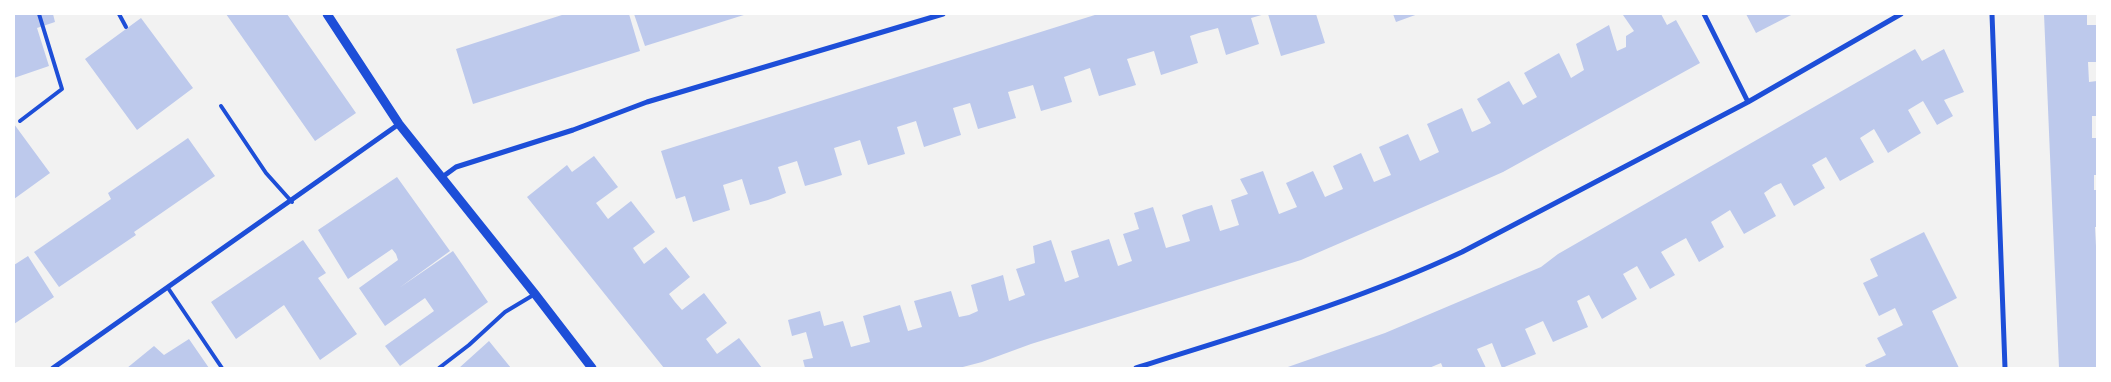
<!DOCTYPE html>
<style>
body{margin:0}
#map{position:relative;width:2111px;height:382px;overflow:hidden;background:#f2f2f2;font-family:"Zilla Slab",serif}
canvas{display:block}
.frame{position:absolute;inset:0;border:15px solid #fff;pointer-events:none}
</style>
<div id="map">
<canvas width="2111" height="382"></canvas>
<div class="frame"></div>
</div>
<script>
const ctx = document.querySelector('canvas').getContext('2d');
ctx.lineJoin = 'round';
function paint(path, color) { ctx.fillStyle = color; ctx.fill(path, 'evenodd'); }
function trace(path, color, width, dash) { ctx.strokeStyle = color; ctx.lineWidth = width; ctx.lineCap = dash ? 'butt' : 'round'; ctx.setLineDash(dash || []); ctx.stroke(path); }
paint(new Path2D(`
 M14,14H53L55,22L37,28L49,66L14,78Z
 M226,14H287L356,113L315,141Z
 M565,14H629L640,51L473,104L456,49Z
 M634,14H747L645,46Z
 M1098,14H1265L1251,18L1259,44L1226,55L1218,28L1199,33L1190,36L1198,63L1161,75L1154,51L1127,59L1136,85L1099,96L1090,68L1064,77L1072,102L1041,111L1033,85L1008,92L1016,118L978,129L970,103L953,108L961,135L924,147L916,121L897,127L905,154L868,165L860,140L834,148L842,175L823,181L805,186L797,161L778,167L786,193L768,200L750,205L742,179L723,185L730,210L693,222L685,196L676,199L661,151Z
 M1268,14H1316L1325,43L1281,56Z
 M1393,14H1418L1396,22Z
 M1626,14H1661L1667,25L1676,20L1700,63L1503,172L1451,195L1301,260L1031,344L982,362L959,368H805L803,360L813,358L806,332L792,336L788,320L820,311L824,326L843,321L851,347L870,342L863,316L900,305L908,331L922,327L914,301L951,291L959,317L969,315L978,311L971,285L1003,275L1009,301L1025,295L1016,269L1035,263L1033,246L1051,240L1065,282L1079,277L1071,251L1109,239L1118,266L1132,261L1123,234L1139,229L1134,213L1153,207L1166,248L1190,241L1182,215L1195,210L1212,205L1220,231L1239,225L1231,200L1248,194L1240,179L1263,171L1279,214L1297,207L1286,183L1313,171L1325,197L1343,189L1333,166L1361,153L1374,182L1391,175L1379,147L1408,134L1420,161L1439,152L1427,124L1462,108L1472,132L1484,127L1491,123L1477,99L1509,81L1523,105L1537,97L1524,73L1559,53L1571,78L1584,70L1576,44L1609,25L1617,51L1626,47V36L1634,31L1623,15Z
 M1746,14H1793L1756,33Z
 M2044,14H2087V25H2097V62H2088L2089,82L2097,81V116H2092V138H2097V175H2094V190H2097V227H2095L2096,246H2097V368H2059Z
 M141,18L193,88L137,130L85,59Z
 M1915,49L1922,61L1944,49L1964,92L1944,100L1953,116L1937,125L1923,101L1908,110L1921,133L1888,153L1874,129L1860,138L1874,162L1840,181L1826,157L1812,165L1825,188L1794,206L1781,183L1774,186L1764,193L1776,216L1744,234L1730,210L1711,222L1724,247L1716,252L1699,262L1686,238L1661,252L1675,275L1668,279L1650,289L1637,266L1623,274L1637,299L1619,309L1602,319L1589,295L1577,301L1588,327L1553,342L1543,321L1525,329L1536,354L1502,368L1492,343L1477,349L1486,368H1443L1441,363L1429,368H1285L1385,333L1541,267L1558,254Z
 M14,124L50,173L14,199Z
 M188,138L215,176L134,232L136,235L59,287L34,252L111,199L108,193Z
 M594,156L618,187L596,203L608,219L631,201L655,232L633,248L644,264L666,247L690,277L669,294L675,302L682,310L704,293L727,323L706,339L717,354L739,338L762,368H664L527,197L567,165L572,172Z
 M397,177L450,251L399,288L453,251L488,302L400,366L385,346L434,311L425,298L385,326L359,288L398,260L396,254L392,249L348,279L318,230Z
 M1924,232L1957,298L1932,311L1959,368H1867L1865,365L1886,355L1877,338L1903,325L1895,308L1879,316L1863,283L1878,276L1870,259Z
 M303,240L326,273L318,278L357,334L320,360L284,305L236,339L211,302Z
 M28,256L54,297L14,324V265Z
 M189,339L209,368H127L154,346L164,355Z
 M489,341L511,368H459Z`), '#bdc9ec');
trace(new Path2D(`
 M119,14L126,27
 M221,106L266,173L292,202
 M20,121L62,89L39,14
 M168,288L222,368
 M439,368L469,345L505,312L535,294`), '#1d4ed8', 4);
trace(new Path2D(`
 M1704,14L1748,102
 M1992,14L2005,368
 M441,178L456,167L573,130L647,102L943,14
 M53,368L399,124
 M1136,368C1246,333 1358,301 1462,252L1748,102L1901,14`), '#1d4ed8', 5);
trace(new Path2D(`
 M327,14L399,124L535,294L592,368`), '#1d4ed8', 9);
</script>
